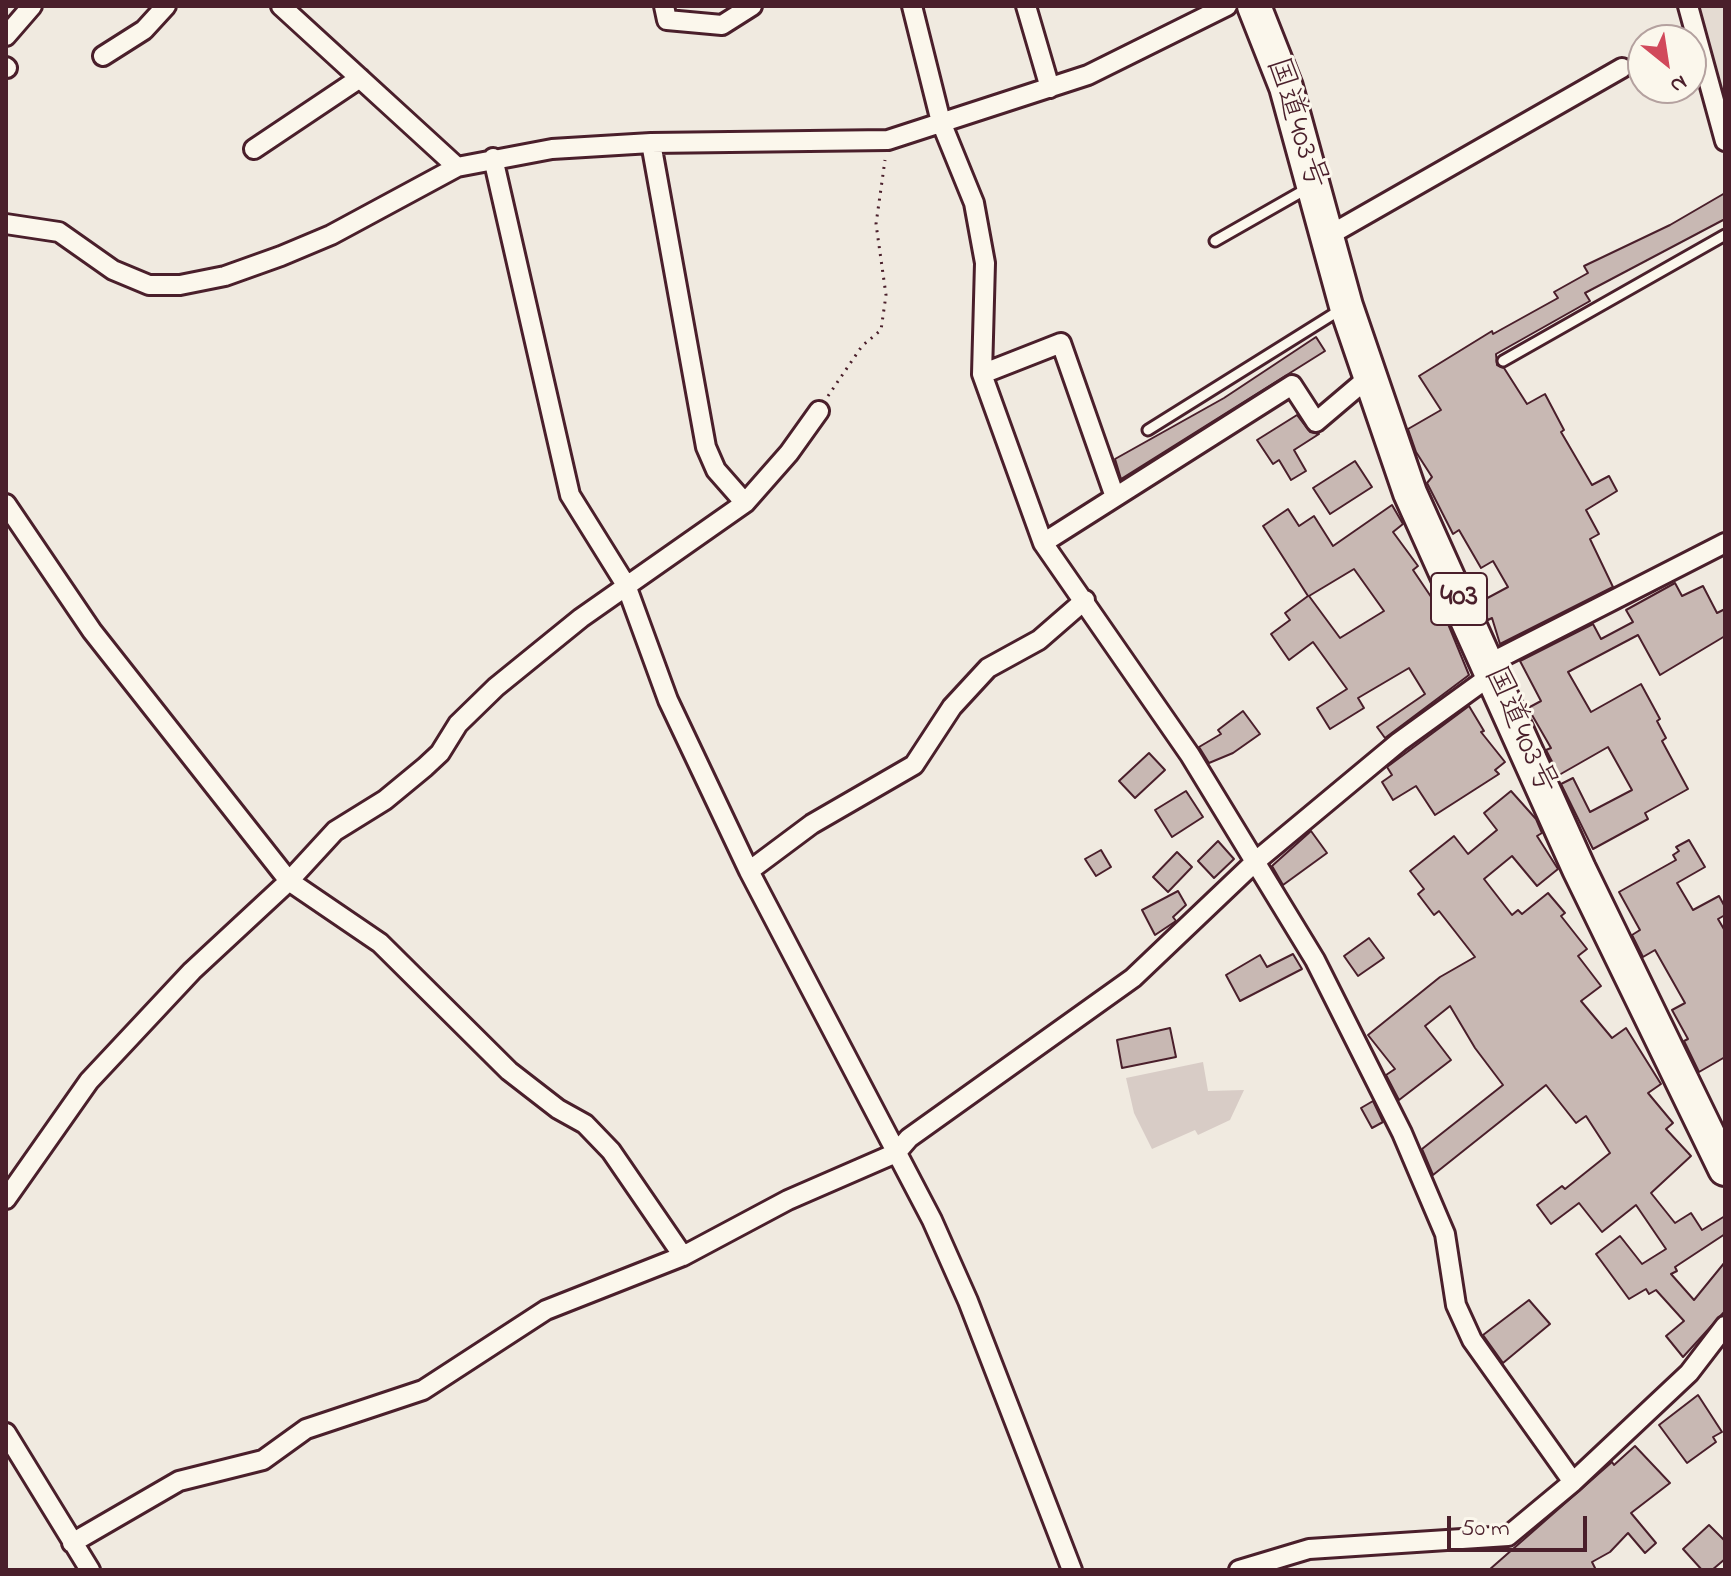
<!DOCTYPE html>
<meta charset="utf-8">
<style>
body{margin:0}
#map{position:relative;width:1731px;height:1576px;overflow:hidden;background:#f0eae0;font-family:"Indie Flower",sans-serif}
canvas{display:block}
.frame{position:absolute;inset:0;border:8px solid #4a1f2b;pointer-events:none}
.north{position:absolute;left:1627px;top:24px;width:80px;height:80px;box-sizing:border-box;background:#fbf7ec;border:2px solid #b4a19f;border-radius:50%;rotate:150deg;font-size:22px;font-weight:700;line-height:32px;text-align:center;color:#4a1f2b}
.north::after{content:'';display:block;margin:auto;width:28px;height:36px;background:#d1495b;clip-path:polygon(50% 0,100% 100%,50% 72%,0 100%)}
.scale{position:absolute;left:1447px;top:1516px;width:140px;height:36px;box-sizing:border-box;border:4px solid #4a1f2b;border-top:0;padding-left:10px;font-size:24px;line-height:28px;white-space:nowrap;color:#4a1f2b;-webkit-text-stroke:6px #fbf7ec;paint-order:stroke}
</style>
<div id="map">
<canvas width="1731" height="1576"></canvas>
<div class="frame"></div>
<div class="north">N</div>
<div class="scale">50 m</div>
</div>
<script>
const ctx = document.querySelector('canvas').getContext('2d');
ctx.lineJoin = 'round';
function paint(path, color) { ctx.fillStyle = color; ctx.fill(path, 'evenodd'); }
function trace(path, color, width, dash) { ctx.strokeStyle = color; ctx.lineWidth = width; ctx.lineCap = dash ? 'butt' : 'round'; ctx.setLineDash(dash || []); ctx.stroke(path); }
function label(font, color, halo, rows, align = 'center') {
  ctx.font = font + ' "Indie Flower","Klee One",sans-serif'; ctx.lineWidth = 6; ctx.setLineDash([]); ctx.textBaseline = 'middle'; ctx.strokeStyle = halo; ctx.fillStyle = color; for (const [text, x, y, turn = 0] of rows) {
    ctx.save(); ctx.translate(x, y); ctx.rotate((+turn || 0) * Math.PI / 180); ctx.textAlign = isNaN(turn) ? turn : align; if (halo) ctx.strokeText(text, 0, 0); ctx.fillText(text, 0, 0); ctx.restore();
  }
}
paint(new Path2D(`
 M1697,6H1725V103Z`), '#e4dbd2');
paint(new Path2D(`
 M1203,1062L1208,1091L1244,1090L1230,1120L1198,1135L1195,1130L1152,1149L1134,1113L1126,1078Z`), '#d8ccc6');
const building = new Path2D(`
 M1725,193V219L1585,293L1590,301L1496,354L1497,365L1504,368L1527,404L1545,394L1564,430L1561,432L1592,485L1609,476L1617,491L1586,510L1599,534L1590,539L1613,587L1500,644L1492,618L1488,620L1480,602L1508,587L1493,561L1481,568L1459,530L1453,534L1427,483L1432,477L1416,452L1408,429L1441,410L1419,376L1492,331L1493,334L1558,298L1554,292L1588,273L1584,266L1670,225Z
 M1316,337L1325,351L1121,479L1115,459L1224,398Z
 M1297,415L1310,432L1319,434L1294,450L1306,471L1291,480L1279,460L1273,464L1257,440Z
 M1355,461L1372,487L1330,514L1313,488Z
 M1392,505L1403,524L1393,532L1418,566L1413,570L1446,619L1469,675L1385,738L1377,727L1425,694L1409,668L1358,698L1364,708L1330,729L1317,708L1347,689L1313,642L1289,660L1271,634L1290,620L1285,613L1308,596L1263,526L1288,509L1299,526L1314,516L1333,546ZM1354,569L1384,611L1340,638L1309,596Z
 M1675,583L1682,596L1703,586L1717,613L1725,609V636L1660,675L1638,635L1568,672L1591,712L1641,684L1660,719L1657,721L1666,738L1662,741L1688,789L1645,813L1648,819L1593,849L1561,784L1573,778L1590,812L1632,790L1608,747L1559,775L1546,750L1551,748L1528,708L1541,701L1520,661L1593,624L1601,639L1633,622L1626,610Z
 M1469,706L1484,731L1481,732L1505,762L1495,770L1499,774L1435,815L1416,786L1393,800L1382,782L1392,775L1387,767Z
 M1243,711L1260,734L1233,753L1209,763L1199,747L1221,734L1218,730Z
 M1149,753L1165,770L1135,798L1119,781Z
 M1186,791L1203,817L1172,837L1155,810Z
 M1511,791L1536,819L1542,833L1537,836L1558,869L1537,886L1512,856L1484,879L1512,915L1518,910L1522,914L1548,893L1565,913L1561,916L1587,949L1578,956L1601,986L1581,1001L1612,1038L1626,1028L1661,1084L1648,1093L1673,1123L1666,1129L1691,1156L1651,1193L1675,1223L1691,1213L1702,1230L1725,1216V1234L1675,1267L1677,1271L1671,1274L1694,1300L1725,1262V1311L1683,1357L1666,1336L1684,1321L1656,1290L1649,1294L1646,1289L1629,1299L1596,1254L1620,1236L1642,1264L1666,1249L1636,1205L1602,1232L1579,1203L1551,1224L1537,1205L1562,1186L1565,1189L1610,1153L1586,1116L1576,1123L1546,1085L1433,1175L1422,1149L1503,1085L1475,1048L1450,1006L1425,1026L1451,1060L1399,1100L1386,1075L1395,1069L1368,1035L1440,977L1475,957L1439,911L1434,915L1418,894L1424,889L1410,871L1454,836L1468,854L1497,830L1484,813Z
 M1311,831L1327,853L1283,885L1272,866Z
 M1689,840L1705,867L1677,883L1693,910L1719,896L1725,907V915L1718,919L1725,931V1057L1699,1072L1684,1041L1688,1039L1672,1010L1685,1003L1655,950L1643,957L1632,935L1640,930L1619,892L1676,860L1673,855L1679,851L1676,847Z
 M1218,841L1234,859L1214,878L1198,861Z
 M1101,850L1111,867L1096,876L1085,859Z
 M1177,852L1192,867L1168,892L1153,877Z
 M1178,891L1186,905L1173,917L1176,921L1155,935L1142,910Z
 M1369,938L1384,958L1358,976L1344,956Z
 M1293,954L1302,969L1240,1001L1226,975L1260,955L1267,967Z
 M1170,1028L1176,1057L1122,1068L1117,1040Z
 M1373,1101L1383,1122L1372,1128L1361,1108Z
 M1529,1300L1550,1324L1503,1363L1483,1335Z
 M1698,1395L1722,1432L1713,1437L1716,1442L1687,1463L1659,1425Z
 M1635,1446L1670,1483L1631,1513L1656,1543L1645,1553L1628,1533L1610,1552L1592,1562L1596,1570H1489L1612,1462L1614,1465Z
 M1709,1525L1725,1541V1559L1712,1570H1702L1683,1549Z`);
paint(building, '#c8b8b3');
trace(building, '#4a1f2b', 2);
const lane = new Path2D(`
 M1215,241L1308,188
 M1503,361L1725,235
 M1148,430L1340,310`);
const street = new Path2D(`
 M281,6L457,167
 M664,6L667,20L722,25L752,6
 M912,6L941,122L974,203L985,263L982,374L1043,543L1190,755L1315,960L1402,1133L1445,1234L1456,1305L1472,1340L1573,1482
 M1026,6L1050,88
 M1688,6L1725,141
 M6,36L32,6
 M103,56L144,30L166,6
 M6,67L7,68
 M651,143L706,447L716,470L745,503
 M254,149L360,78
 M493,158L570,495L626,585L668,700L749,871L932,1220L968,1301L1072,1570
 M6,224L59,232L113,270L149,285H180L225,276L281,256L331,235L457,167L552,149L651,143L888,140L1088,75L1227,6
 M1328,236L1622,68
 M982,374L1061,343L1115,497
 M6,504L92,631L289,881L380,943L509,1071L558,1109L585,1124L611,1151L683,1256
 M1043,543L1292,385L1316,422L1369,377
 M1488,664L1725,543
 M749,871L812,824L914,765L952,707L988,668L1039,640L1085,600
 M6,1199L89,1081L192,971L289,881L335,831L385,800L425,767L440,753L458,724L496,687L581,618L745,503L789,453L819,411
 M6,1433L90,1570
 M72,1543L179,1481L263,1460L306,1429L423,1390L546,1310L683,1256L788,1200L896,1153L909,1138L1133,978L1256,861L1399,742L1493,674
 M1239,1570L1309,1549L1508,1536L1573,1482L1689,1373L1725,1326`);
const highway = new Path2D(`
 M1254,6L1286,87L1346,306L1410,493L1579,869L1725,1169`);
trace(lane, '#4a1f2b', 15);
trace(street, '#4a1f2b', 24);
trace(highway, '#4a1f2b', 38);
trace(new Path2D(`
 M828,396L862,346L881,330L886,295L876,224L885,160`), '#4a1f2b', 3, [2, 6]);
trace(lane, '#fbf7ec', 9);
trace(street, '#fbf7ec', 18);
trace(highway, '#fbf7ec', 32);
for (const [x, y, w] of [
 [1459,599,56]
]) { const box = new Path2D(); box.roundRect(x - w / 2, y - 26, w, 52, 6); ctx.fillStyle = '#fbf7ec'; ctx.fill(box); trace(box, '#4a1f2b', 2); }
label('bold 30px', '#4a1f2b', null, [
 ["403",1459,599]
]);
label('32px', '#4a1f2b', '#fbf7ec', [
 ["国道403号",1294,124,72],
 ["国道403号",1518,731,66]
]);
</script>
